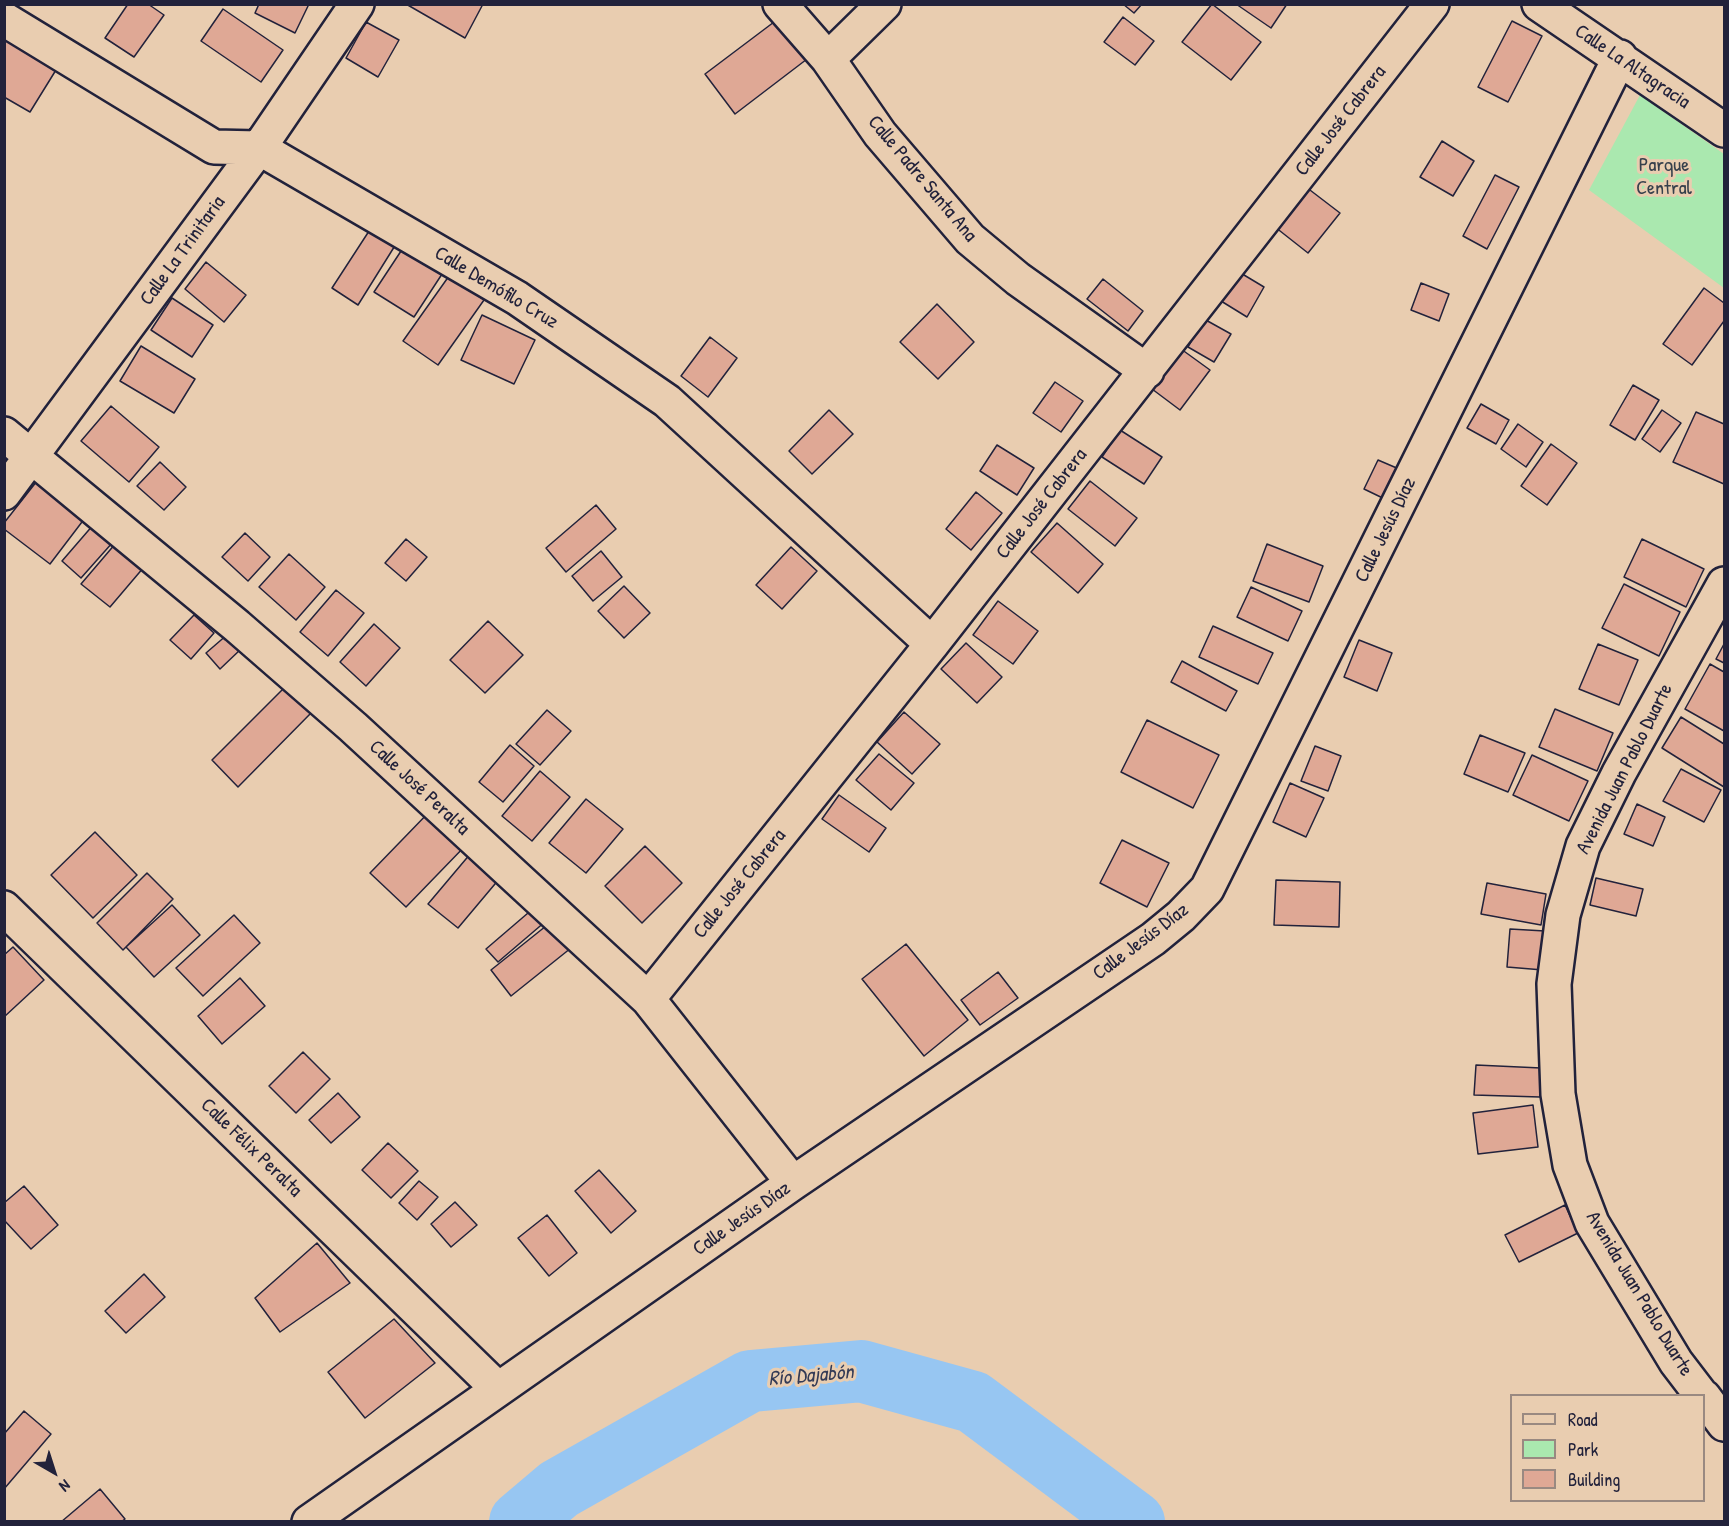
<!DOCTYPE html>
<meta charset="utf-8">
<style>
body{margin:0}
#map{position:relative;width:1729px;height:1526px;overflow:hidden;background:#e9cdb0;font-family:"Patrick Hand",sans-serif}
canvas{display:block}
.frame{position:absolute;inset:0;border:6px solid #22223b;pointer-events:none}
.legend{position:absolute;left:1510px;top:1394px;width:195px;height:108px;box-sizing:border-box;background:#e9cdb0;border:2px solid #998981;margin:0;padding:8px 10px;list-style:none;font-size:18px;color:#22223b}
.legend li{display:flex;align-items:center;gap:12px;height:30px}
.legend b{width:30px;border:2px solid #998981}
.north{position:absolute;left:24px;top:1442px;width:60px;height:60px;-webkit-text-stroke:4px #e9cdb0;paint-order:stroke;rotate:141deg;font-size:16px;font-weight:700;line-height:24px;text-align:center;color:#22223b}
.north::after{content:'';display:block;margin:auto;width:21px;height:27px;background:#22223b;clip-path:polygon(50% 0,100% 100%,50% 72%,0 100%)}
</style>
<div id="map">
<canvas width="1729" height="1526"></canvas>
<div class="frame"></div>
<ul class="legend">
<li><b style="height:8px;background:#e9cdb0"></b>Road</li>
<li><b style="height:16px;background:#aae8af"></b>Park</li>
<li><b style="height:16px;background:#dfa895"></b>Building</li>
</ul>
<div class="north">N</div>
</div>
<script>
const ctx = document.querySelector('canvas').getContext('2d');
ctx.lineJoin = 'round';
function paint(path, color) { ctx.fillStyle = color; ctx.fill(path, 'evenodd'); }
function trace(path, color, width, dash) { ctx.strokeStyle = color; ctx.lineWidth = width; ctx.lineCap = dash ? 'butt' : 'round'; ctx.setLineDash(dash || []); ctx.stroke(path); }
function label(font, color, halo, rows, align = 'center') {
  ctx.font = font + ' "Patrick Hand",sans-serif'; ctx.lineWidth = 6; ctx.setLineDash([]); ctx.textBaseline = 'middle'; ctx.strokeStyle = halo; ctx.fillStyle = color; for (const [text, x, y, turn = 0] of rows) {
    ctx.save(); ctx.translate(x, y); ctx.rotate((+turn || 0) * Math.PI / 180); ctx.textAlign = isNaN(turn) ? turn : align; if (halo) ctx.strokeText(text, 0, 0); ctx.fillText(text, 0, 0); ctx.restore();
  }
}
paint(new Path2D(`
 M1640,95L1724,154V288L1589,190Z`), '#aae8af');
trace(new Path2D(`
 M520,1522L559,1489L750,1381L861,1371L973,1402L1134,1522`), '#97c6f2', 62);
const building = new Path2D(`
 M128,4H148L164,15L134,57L105,38Z
 M259,4H309L295,33L255,13Z
 M406,4H483L465,38Z
 M1123,4H1142L1134,13Z
 M1212,4L1261,42L1231,80L1182,42Z
 M1236,4H1287L1271,28Z
 M223,9L283,50L261,82L201,41Z
 M782,16L811,56L735,114L705,74Z
 M1123,17L1154,41L1135,65L1104,42Z
 M1512,21L1542,36L1508,102L1478,87Z
 M366,22L399,40L378,77L346,58Z
 M4,33L64,57L30,112L4,97Z
 M1442,141L1474,161L1453,196L1420,177Z
 M1495,175L1519,187L1487,249L1463,236Z
 M1306,187L1340,213L1308,253L1275,227Z
 M371,228L396,244L358,305L332,288Z
 M405,245L444,271L414,317L374,292Z
 M206,262L246,295L224,322L185,289Z
 M1239,272L1264,287L1247,317L1221,301Z
 M449,276L484,300L438,365L403,341Z
 M1103,279L1143,311L1128,331L1087,299Z
 M1421,283L1449,294L1439,321L1411,310Z
 M1704,288L1724,303V321L1692,365L1663,344Z
 M172,298L213,325L192,357L151,330Z
 M937,304L974,342L938,379L900,342Z
 M482,315L535,340L514,384L461,360Z
 M1204,319L1231,334L1214,362L1188,347Z
 M710,337L737,358L708,397L681,376Z
 M141,346L195,379L174,413L120,381Z
 M1181,349L1210,370L1180,410L1152,389Z
 M1055,382L1083,401L1061,432L1033,413Z
 M1633,385L1659,400L1635,440L1610,425Z
 M1481,404L1509,420L1496,444L1467,428Z
 M111,406L159,447L129,482L81,441Z
 M829,410L853,434L812,474L789,451Z
 M1662,410L1681,423L1660,452L1642,439Z
 M1696,412L1724,424V484L1673,462Z
 M1518,424L1543,442L1526,467L1501,449Z
 M1120,430L1162,457L1144,484L1102,457Z
 M1551,444L1577,463L1547,505L1521,486Z
 M997,445L1034,468L1017,495L980,471Z
 M1378,460L1406,472L1391,502L1364,489Z
 M160,462L186,487L164,510L137,486Z
 M37,481L85,518L50,564L4,529V523Z
 M1090,481L1137,518L1115,546L1068,509Z
 M976,492L1002,513L971,550L946,529Z
 M596,505L616,529L566,572L546,548Z
 M1057,523L1103,564L1078,593L1031,552Z
 M94,524L113,542L81,578L62,561Z
 M245,533L270,557L248,581L222,557Z
 M406,539L427,557L406,581L385,563Z
 M1642,539L1704,569L1686,607L1624,577Z
 M116,543L144,567L110,607L81,584Z
 M1267,544L1323,566L1309,602L1253,581Z
 M791,547L817,571L782,609L756,585Z
 M601,551L622,577L593,601L572,576Z
 M289,554L325,587L296,620L259,587Z
 M1624,584L1680,612L1659,656L1602,628Z
 M624,586L650,613L624,638L598,611Z
 M1251,587L1302,611L1288,641L1237,617Z
 M336,590L364,613L328,656L300,632Z
 M998,601L1038,631L1013,664L973,635Z
 M194,615L214,633L191,659L170,640Z
 M488,621L523,655L485,693L450,660Z
 M374,624L400,648L366,686L340,662Z
 M1213,626L1273,653L1258,684L1199,657Z
 M228,634L241,649L220,669L206,653Z
 M1359,640L1392,653L1377,691L1344,677Z
 M966,643L1002,677L977,703L941,669Z
 M1598,644L1638,660L1619,705L1579,689Z
 M1724,644V663L1716,659Z
 M1182,661L1237,691L1226,711L1171,682Z
 M1710,664L1724,672V731L1685,709Z
 M286,686L312,712L238,787L212,760Z
 M1555,709L1613,733L1597,771L1539,747Z
 M547,710L571,731L540,765L516,744Z
 M904,712L940,744L912,774L877,742Z
 M1681,717L1724,744V787L1662,748Z
 M1147,720L1219,755L1193,808L1121,772Z
 M1480,735L1525,753L1508,792L1464,774Z
 M510,745L534,766L503,802L479,782Z
 M1315,746L1341,756L1328,791L1301,781Z
 M879,754L914,783L891,810L856,780Z
 M1532,755L1588,781L1569,821L1513,795Z
 M1681,769L1721,790L1704,822L1663,801Z
 M540,771L570,797L532,841L502,816Z
 M1290,783L1324,798L1306,837L1273,822Z
 M839,795L886,828L869,852L822,819Z
 M586,799L623,829L586,873L549,843Z
 M1637,804L1665,817L1653,846L1624,834Z
 M432,809L468,843L406,907L370,873Z
 M95,832L137,875L93,918L51,875Z
 M1122,840L1169,863L1147,907L1100,883Z
 M645,846L682,883L642,923L605,886Z
 M471,853L500,878L458,928L428,904Z
 M147,873L173,899L123,950L97,923Z
 M1596,878L1643,889L1636,916L1590,905Z
 M1276,880L1340,882L1339,927L1274,925Z
 M1487,883L1546,894L1541,925L1481,914Z
 M172,905L200,935L154,977L126,947Z
 M535,907L546,921L498,962L486,949Z
 M234,915L260,943L203,996L176,968Z
 M551,922L571,948L511,996L491,970Z
 M1510,929L1545,931L1543,970L1507,967Z
 M906,944L968,1020L924,1056L862,979Z
 M13,947L44,980L4,1017V955Z
 M998,972L1018,998L980,1025L961,1000Z
 M240,978L265,1006L222,1044L198,1016Z
 M303,1052L330,1079L296,1113L269,1086Z
 M1476,1065L1541,1068L1540,1097L1474,1095Z
 M338,1093L360,1117L331,1143L309,1120Z
 M1533,1105L1538,1147L1478,1154L1473,1113Z
 M388,1143L418,1171L391,1198L362,1170Z
 M599,1170L636,1211L611,1233L575,1191Z
 M419,1181L438,1197L417,1220L399,1203Z
 M24,1186L58,1225L31,1249L4,1220V1203Z
 M455,1202L477,1225L451,1247L431,1224Z
 M1565,1205L1578,1233L1519,1262L1505,1235Z
 M547,1215L577,1253L549,1276L518,1238Z
 M317,1243L350,1283L280,1332L255,1298Z
 M144,1274L165,1297L126,1333L105,1311Z
 M394,1319L435,1363L365,1418L328,1372Z
 M24,1411L51,1434L4,1489V1434Z
 M100,1489L125,1519L121,1522H61Z`);
paint(building, '#dfa895');
trace(building, '#22223b', 1.5);
const street = new Path2D(`
 M780,4L828,59L880,134L970,239L1018,279L1147,371
 M1539,4L1724,130
 M4,19L214,147L259,148L517,298L667,401L932,644
 M828,59L884,4
 M4,434L237,626L353,727L648,999L793,1183
 M4,493L259,148L357,4
 M4,908L497,1388
 M648,999L932,644L1432,4
 M309,1522L793,1183L1153,939L1181,916L1207,889L1620,57`);
const secondary = new Path2D(`
 M1702,1396L1676,1362L1592,1223L1570,1165L1558,1094L1554,984L1563,915L1583,846L1619,773L1724,584
 M1704,1397L1724,1424`);
trace(street, '#22223b', 38);
trace(secondary, '#22223b', 38);
trace(street, '#e9cdb0', 33);
trace(secondary, '#e9cdb0', 33);
label('20px', '#22223b', '#e9cdb0', [
 ["Calle La Altagracia",1632,67,34],
 ["Calle José Cabrera",1341,121,-52],
 ["Calle Padre Santa Ana",922,179,50],
 ["Calle La Trinitaria",183,251,-54],
 ["Calle Demófilo Cruz",496,288,31],
 ["Calle José Cabrera",1042,504,-52],
 ["Calle Jesús Díaz",1386,530,-64],
 ["Avenida Juan Pablo Duarte",1625,769,-63],
 ["Calle José Peralta",419,788,43],
 ["Calle José Cabrera",740,884,-51],
 ["Calle Jesús Díaz",1141,942,-37],
 ["Calle Félix Peralta",251,1148,44],
 ["Calle Jesús Díaz",742,1219,-35],
 ["Avenida Juan Pablo Duarte",1639,1294,59]
]);
label('20px', '#36404c', '#e9cdb0', [
 ["Parque",1664,166],
 ["Central",1664,189]
]);
label('italic 21px', '#343b56', '#e9cdb0', [
 ["Río Dajabón",811,1376,-5]
]);
</script>
